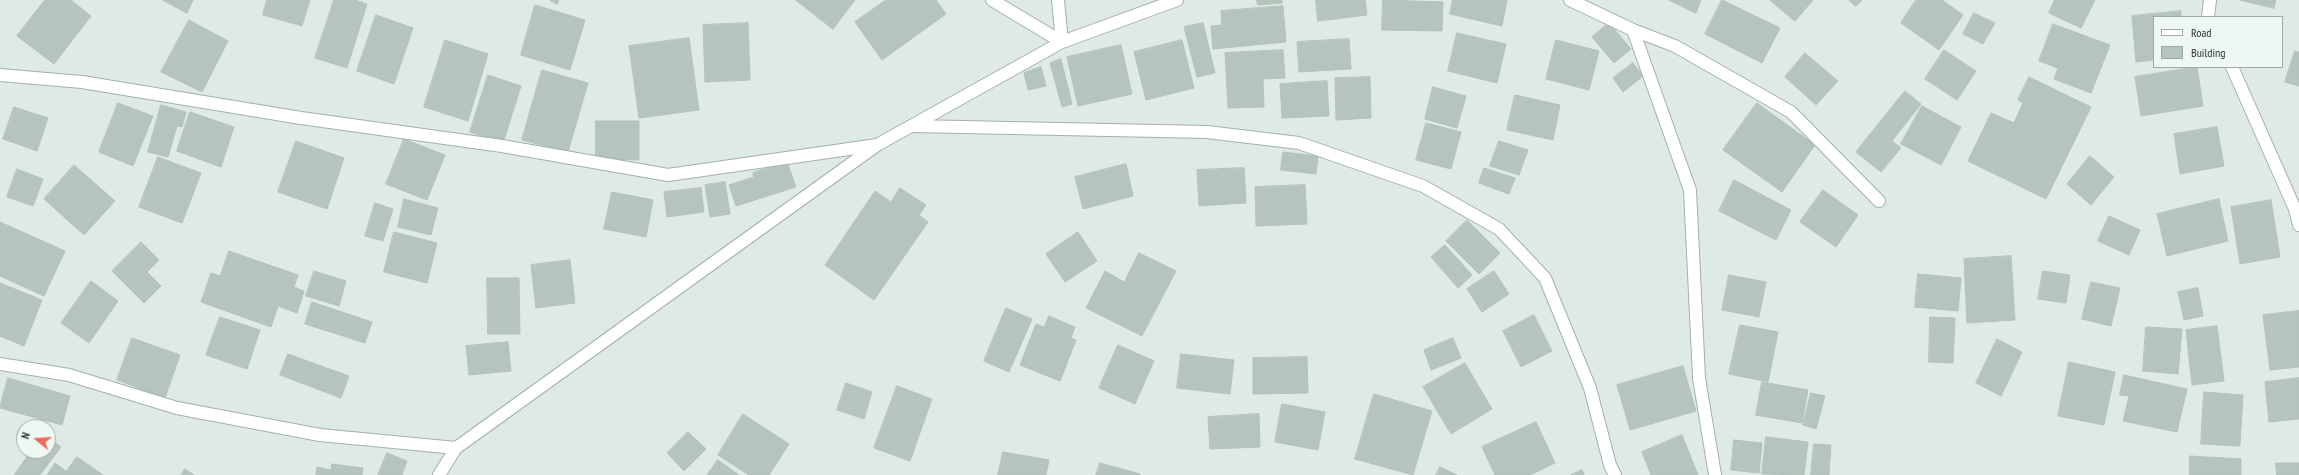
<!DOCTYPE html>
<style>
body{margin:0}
#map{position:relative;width:2299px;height:475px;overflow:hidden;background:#dfeae4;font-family:"PT Sans Narrow",sans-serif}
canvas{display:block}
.legend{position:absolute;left:2153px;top:16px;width:130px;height:52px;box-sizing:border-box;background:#eff7f2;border:1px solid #9daba4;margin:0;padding:5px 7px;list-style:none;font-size:12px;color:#21392f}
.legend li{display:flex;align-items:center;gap:8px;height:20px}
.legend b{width:20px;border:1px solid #9daba4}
.north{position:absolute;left:16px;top:419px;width:40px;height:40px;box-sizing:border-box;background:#eff7f2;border:1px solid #9daba4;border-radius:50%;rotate:288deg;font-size:11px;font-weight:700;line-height:16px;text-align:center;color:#21392f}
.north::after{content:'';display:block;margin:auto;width:14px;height:18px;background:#ec6b5b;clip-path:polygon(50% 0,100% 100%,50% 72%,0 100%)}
</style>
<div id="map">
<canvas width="2299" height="475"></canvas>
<ul class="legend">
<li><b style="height:5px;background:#fff"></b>Road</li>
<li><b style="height:11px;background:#b5c4bc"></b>Building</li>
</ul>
<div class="north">N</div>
</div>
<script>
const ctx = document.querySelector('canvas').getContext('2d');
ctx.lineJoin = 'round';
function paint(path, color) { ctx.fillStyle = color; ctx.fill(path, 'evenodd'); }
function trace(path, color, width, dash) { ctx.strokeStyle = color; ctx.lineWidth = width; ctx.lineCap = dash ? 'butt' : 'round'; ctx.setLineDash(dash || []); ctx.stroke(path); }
const building = new Path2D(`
 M45,0H71L91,16L54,64L17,36Z
 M163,0H193L187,13Z
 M267,0H310L302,26L263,15Z
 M334,0H355L367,4L347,68L315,58Z
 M550,0H559L557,4Z
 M796,0H855L833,29Z
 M886,0H936L946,14L882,60L855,22Z
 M1257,0H1282V3L1258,5Z
 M1316,0H1365L1367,15L1318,21Z
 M1383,0L1443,2L1442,31L1382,30Z
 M1453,0H1507L1502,26L1450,14Z
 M1669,0H1701L1696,13Z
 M1722,0L1780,28L1762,63L1705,34Z
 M1770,0H1813L1795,21Z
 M1849,0H1862L1856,6Z
 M1916,0H1942L1963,15L1939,50L1901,23Z
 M2055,0H2095L2081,28L2049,13Z
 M2240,0H2276L2274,8Z
 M535,5L585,20L570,70L521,55Z
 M1283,6L1286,42L1213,49L1211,26L1222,25L1221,11Z
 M2181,11V17H2154V60L2136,62L2132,16Z
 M1974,13L1995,23L1983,44L1963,34Z
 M376,15L413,28L394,84L357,71Z
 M189,20L228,41L202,92L161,72Z
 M748,23L750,80L705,82L703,25Z
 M1203,23L1215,73L1197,77L1184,27Z
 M1609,23L1631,49L1614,63L1592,37Z
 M2053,24L2110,45L2091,93L2054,79L2058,68L2039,61Z
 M1457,33L1506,44L1497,83L1448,71Z
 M689,38L699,110L639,118L629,46Z
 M1349,39L1351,69L1299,72L1297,42Z
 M445,40L488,54L468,121L424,107Z
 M1182,40L1194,88L1146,100L1134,52Z
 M1556,40L1599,51L1589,90L1546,79Z
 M1121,45L1132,94L1078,106L1067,57Z
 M1283,50L1285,78L1263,79L1264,107L1228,108L1225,53Z
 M1944,50L1976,71L1957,100L1925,79Z
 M2295,51L2299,52V86L2285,82Z
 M1805,53L1838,81L1816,105L1785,77Z
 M1061,59L1072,104L1062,107L1050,63Z
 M1633,63L1643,76L1623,92L1613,78Z
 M1041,67L1046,86L1028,90L1024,73Z
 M2197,67L2203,106L2141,116L2135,77Z
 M542,70L588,83L568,152L522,140Z
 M488,75L521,86L503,143L470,132Z
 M1370,77L1371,118L1336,120L1335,78Z
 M2029,77L2091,107L2046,199L1968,161L1991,113L2014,123L2023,103L2018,100Z
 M1327,81L1329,116L1282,118L1280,84Z
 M1433,87L1466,96L1457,128L1425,119Z
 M1905,91L1921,104L1892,141L1901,148L1881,172L1856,152Z
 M1515,95L1560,105L1553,140L1507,130Z
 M118,103L153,116L133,166L99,152Z
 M1757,103L1815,145L1782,192L1723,150Z
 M161,105L186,112L182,127L177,126L168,157L148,152Z
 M1922,106L1961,127L1941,165L1901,144Z
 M14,107L48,118L37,151L3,139Z
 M190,112L234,127L221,167L177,151Z
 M596,121H639V160L596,159Z
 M1426,123L1461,132L1451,169L1416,160Z
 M2217,127L2224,166L2180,174L2174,134Z
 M404,139L445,155L427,200L386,184Z
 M296,141L344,158L327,209L278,192Z
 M1499,141L1528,150L1519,175L1490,166Z
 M1283,152L1318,156L1316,174L1281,170Z
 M2090,156L2114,177L2091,205L2067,184Z
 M158,157L201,173L182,223L139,207Z
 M787,162L796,187L736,206L729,185L754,177L753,173Z
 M1126,164L1133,196L1083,209L1075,177Z
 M74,165L115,201L84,235L44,199Z
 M1244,168L1246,203L1199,206L1197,170Z
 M1484,168L1515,178L1509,194L1479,183Z
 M17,169L43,179L33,206L7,197Z
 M1734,180L1791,210L1776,240L1719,211Z
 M725,182L730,214L710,217L705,185Z
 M1305,185L1307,224L1256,226L1255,187Z
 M701,188L704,212L667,217L664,192Z
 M900,188L926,205L919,215L928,222L874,300L825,265L875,191L891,202Z
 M1823,190L1858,215L1836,247L1800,222Z
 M612,192L653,200L646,237L604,229Z
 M404,199L438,208L431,235L398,227Z
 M2219,199L2228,241L2167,256L2157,214Z
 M2271,200L2280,257L2240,264L2231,207Z
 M375,203L393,209L383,241L365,236Z
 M2109,216L2140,230L2129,255L2098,241Z
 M1467,220L1500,253L1479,274L1446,241Z
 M0,222L65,251L44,296L0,276Z
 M394,232L437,243L427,283L384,272Z
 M1078,232L1097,261L1065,282L1046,254Z
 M141,242L159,260L147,272L161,286L144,303L112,271Z
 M1445,245L1472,275L1458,288L1431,257Z
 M229,251L298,275L294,287L304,291L297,313L278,306L271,327L201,302L211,273L220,276Z
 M1139,253L1176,271L1142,336L1086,308L1105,271L1124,282Z
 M2011,256L2015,320L1967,323L1964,259Z
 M570,260L575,303L536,308L531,265Z
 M314,271L346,281L339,306L306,296Z
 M1494,271L1509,294L1482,312L1467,289Z
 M2043,271L2070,275L2066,303L2038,299Z
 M1918,274L1961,278L1958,311L1915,307Z
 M1729,275L1766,282L1759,317L1722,310Z
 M487,278H519L520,334H488Z
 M91,281L118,301L89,343L61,323Z
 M2091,282L2120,288L2111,326L2082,319Z
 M0,283L42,300L24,346L0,336Z
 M2198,288L2203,316L2184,320L2178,292Z
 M312,302L372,322L365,343L305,324Z
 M1006,308L1032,319L1009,372L984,361Z
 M2299,311V367L2270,370L2263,315Z
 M1534,315L1552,351L1521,367L1503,331Z
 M1049,316L1075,327L1071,338L1076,340L1060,381L1020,365L1036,324L1044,327Z
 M220,317L260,330L247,369L206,355Z
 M1930,317L1955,318L1953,363L1929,362Z
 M1740,325L1778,332L1768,382L1729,374Z
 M2217,326L2224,381L2192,385L2186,330Z
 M2146,327L2182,329L2178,374L2143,371Z
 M132,338L180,355L165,398L117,380Z
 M1453,338L1461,358L1431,370L1424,350Z
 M1997,339L2022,352L2001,396L1976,383Z
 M508,342L511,371L469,375L466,346Z
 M1118,345L1154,361L1135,404L1099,388Z
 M288,354L349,376L341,398L280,375Z
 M1181,354L1234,360L1230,394L1177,388Z
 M1307,357L1308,393L1253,394V358Z
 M2069,362L2115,372L2104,425L2058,416Z
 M1465,363L1492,409L1451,434L1423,387Z
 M1683,366L1696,411L1630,430L1617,385Z
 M2124,375L2187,389L2177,432L2123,421L2129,396L2120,395Z
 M8,378L70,396L62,425L0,408Z
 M2299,378V419L2269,422L2265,382Z
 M1762,382L1808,390L1802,423L1756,415Z
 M846,383L872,392L864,419L837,410Z
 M897,386L932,399L910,461L874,448Z
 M2204,392L2243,395L2240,446L2201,444Z
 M1811,393L1825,396L1816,429L1803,425Z
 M1374,394L1432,411L1413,475L1355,459Z
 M1282,404L1325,412L1318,450L1275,442Z
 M743,414L789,444L769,475H749L718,455Z
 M1259,414L1260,447L1210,449L1208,417Z
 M1536,422L1555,463L1530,475H1495L1482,447Z
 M688,432L706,449L684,471L667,453Z
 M1682,435L1698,475H1651L1642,452Z
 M48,437L61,447L40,475H14L31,451H48Z
 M1766,437L1808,442L1804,475L1762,474Z
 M1734,440L1762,443L1759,473L1731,470Z
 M1814,444L1831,445L1829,475H1811Z
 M1003,452L1049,460L1046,475H998Z
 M387,453L407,461L402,475H378Z
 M2190,456L2241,459V475H2190Z
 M77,457L103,475H47L55,463L66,471Z
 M718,460L739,475H707Z
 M1100,463L1140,474V475H1096Z
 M2276,463H2299V475H2277Z
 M332,464L363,468L362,475H316L317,467L331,470Z
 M1440,467L1457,475H1436Z
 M185,469L194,475H181Z
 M1582,470L1584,475H1571Z`);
paint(building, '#b5c4bc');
trace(building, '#b2c3ba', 1);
const minor = new Path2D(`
 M992,0L1062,42
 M1058,0L1062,42
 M1570,0L1633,30L1690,190L1699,378L1715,475
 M2208,17L2210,0
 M1633,30L1675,46L1791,112L1879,201
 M2232,67L2295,209L2299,225
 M0,75L82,82L301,118L502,146L668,175L877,145
 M913,126L1207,132L1299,143L1423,186L1499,229L1545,278L1590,388L1610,465L1615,475
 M0,364L69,375L177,408L320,435L456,448
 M439,475L456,448L877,145L1062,42L1177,0`);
trace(minor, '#a2b1aa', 14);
trace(minor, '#fff', 12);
</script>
